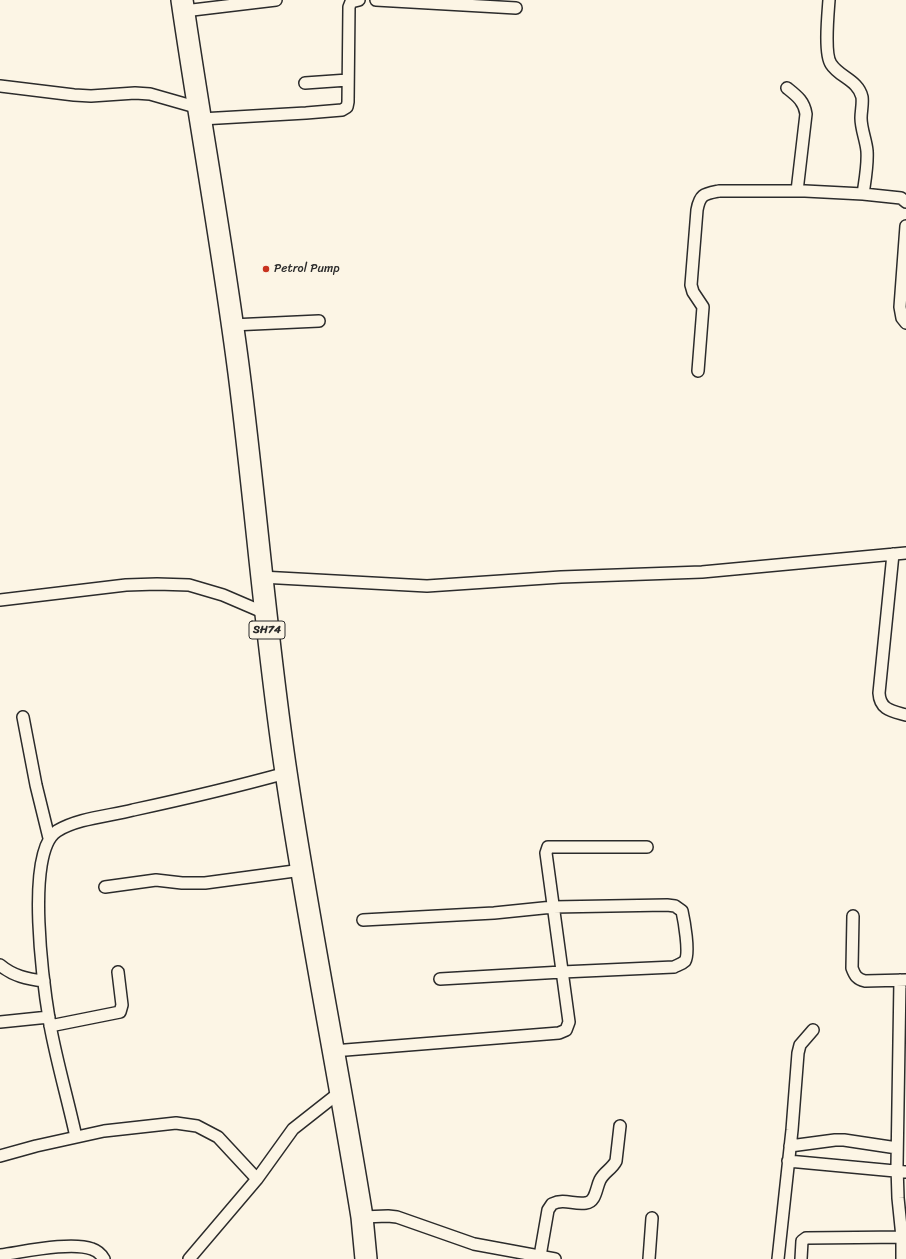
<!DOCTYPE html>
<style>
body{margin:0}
canvas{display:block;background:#fcf5e5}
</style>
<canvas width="906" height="1259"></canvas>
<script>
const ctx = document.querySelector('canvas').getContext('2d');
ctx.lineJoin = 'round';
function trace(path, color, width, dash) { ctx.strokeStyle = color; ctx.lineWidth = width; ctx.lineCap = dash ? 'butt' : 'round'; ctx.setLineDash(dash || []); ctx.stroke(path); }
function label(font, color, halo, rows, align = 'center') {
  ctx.font = font + ' Sriracha,sans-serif'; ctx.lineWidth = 3.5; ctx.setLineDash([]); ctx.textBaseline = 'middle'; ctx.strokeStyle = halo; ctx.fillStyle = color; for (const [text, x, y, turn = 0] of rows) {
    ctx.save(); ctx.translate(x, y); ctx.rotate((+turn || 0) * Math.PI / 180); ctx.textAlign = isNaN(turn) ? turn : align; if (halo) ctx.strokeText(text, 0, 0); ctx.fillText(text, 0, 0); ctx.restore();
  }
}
const street = new Path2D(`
 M376,0L516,8
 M829,0C828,14 824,54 831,64C839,77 858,80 862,97C863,104 861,111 861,118C861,129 866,140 867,151C868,165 865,180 863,194
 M184,11L276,0
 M305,83L348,80
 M0,86L74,95L91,96L135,93L150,94L199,108
 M787,88C797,96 804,101 806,114L797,191
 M201,119L306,113L342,110L347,107L348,102L349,7L351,2L359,0
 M906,226L900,307L902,318L906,323
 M232,325L319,321
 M698,371L703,307L693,292L691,285L697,210C700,194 704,194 719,191H805L863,194L901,198L906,202
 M893,554L879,693C880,710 892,711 906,715
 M261,577L427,586L561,577L702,572L906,553
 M0,600L126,585L157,584L189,585L223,595L265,613
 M23,717L36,785L49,838
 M105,887L156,880L182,883H205L302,870
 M853,916L852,968C855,976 857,979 865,981L906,980
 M363,920L494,913L553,907L667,905L675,906L682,911C684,920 690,953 685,961C682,964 678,965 674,967L562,972L440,979
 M0,965C13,976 27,979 44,981
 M900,980L897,1166L898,1198L902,1237V1259
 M0,1022L49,1017
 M50,1026L120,1012L122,1005L118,972
 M333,1051L559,1033L566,1030L569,1022L546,853L548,847H647
 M76,1137C68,1100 57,1063 50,1025C44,989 24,852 57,831C78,818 110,816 133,810C184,799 235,787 286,773
 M790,1146L835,1140H844L897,1148
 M0,1156L36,1146L104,1131L176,1123L197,1126L218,1137L257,1179
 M788,1161L906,1172
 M362,1217L388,1216L397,1217L474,1244L555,1259
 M0,1255C23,1252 71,1241 92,1249C98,1251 101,1254 104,1259
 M540,1256L548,1210L552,1204C565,1198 573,1205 586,1203C596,1202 596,1188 600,1180C604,1172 612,1169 616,1161L620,1126
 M189,1259L257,1179L293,1129L340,1092
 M649,1259L652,1218
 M778,1259L792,1130L798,1053L800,1045L813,1030
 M801,1259L802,1241L806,1238L906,1237`);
const highway = new Path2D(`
 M182,0C200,124 223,248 239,373C256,506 266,639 286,772C308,921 338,1068 362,1217L366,1259`);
trace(street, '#2b2b2b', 14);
trace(highway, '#2b2b2b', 24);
trace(street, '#fcf5e5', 11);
trace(highway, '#fcf5e5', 21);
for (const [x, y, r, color] of [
 [266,269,4,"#c8321e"]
]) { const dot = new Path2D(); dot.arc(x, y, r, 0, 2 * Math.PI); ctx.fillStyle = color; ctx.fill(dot); trace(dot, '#fcf5e5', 1.5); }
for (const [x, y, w] of [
 [267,630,36]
]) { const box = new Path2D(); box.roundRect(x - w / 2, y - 9, w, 18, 3); ctx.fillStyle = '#fcf5e5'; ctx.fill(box); trace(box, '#2b2b2b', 1); }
label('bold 11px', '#2b2b2b', null, [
 ["SH74",267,630]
]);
label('12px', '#2b2b2b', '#fcf5e5', [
 ["Petrol Pump",274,269]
], 'left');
</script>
